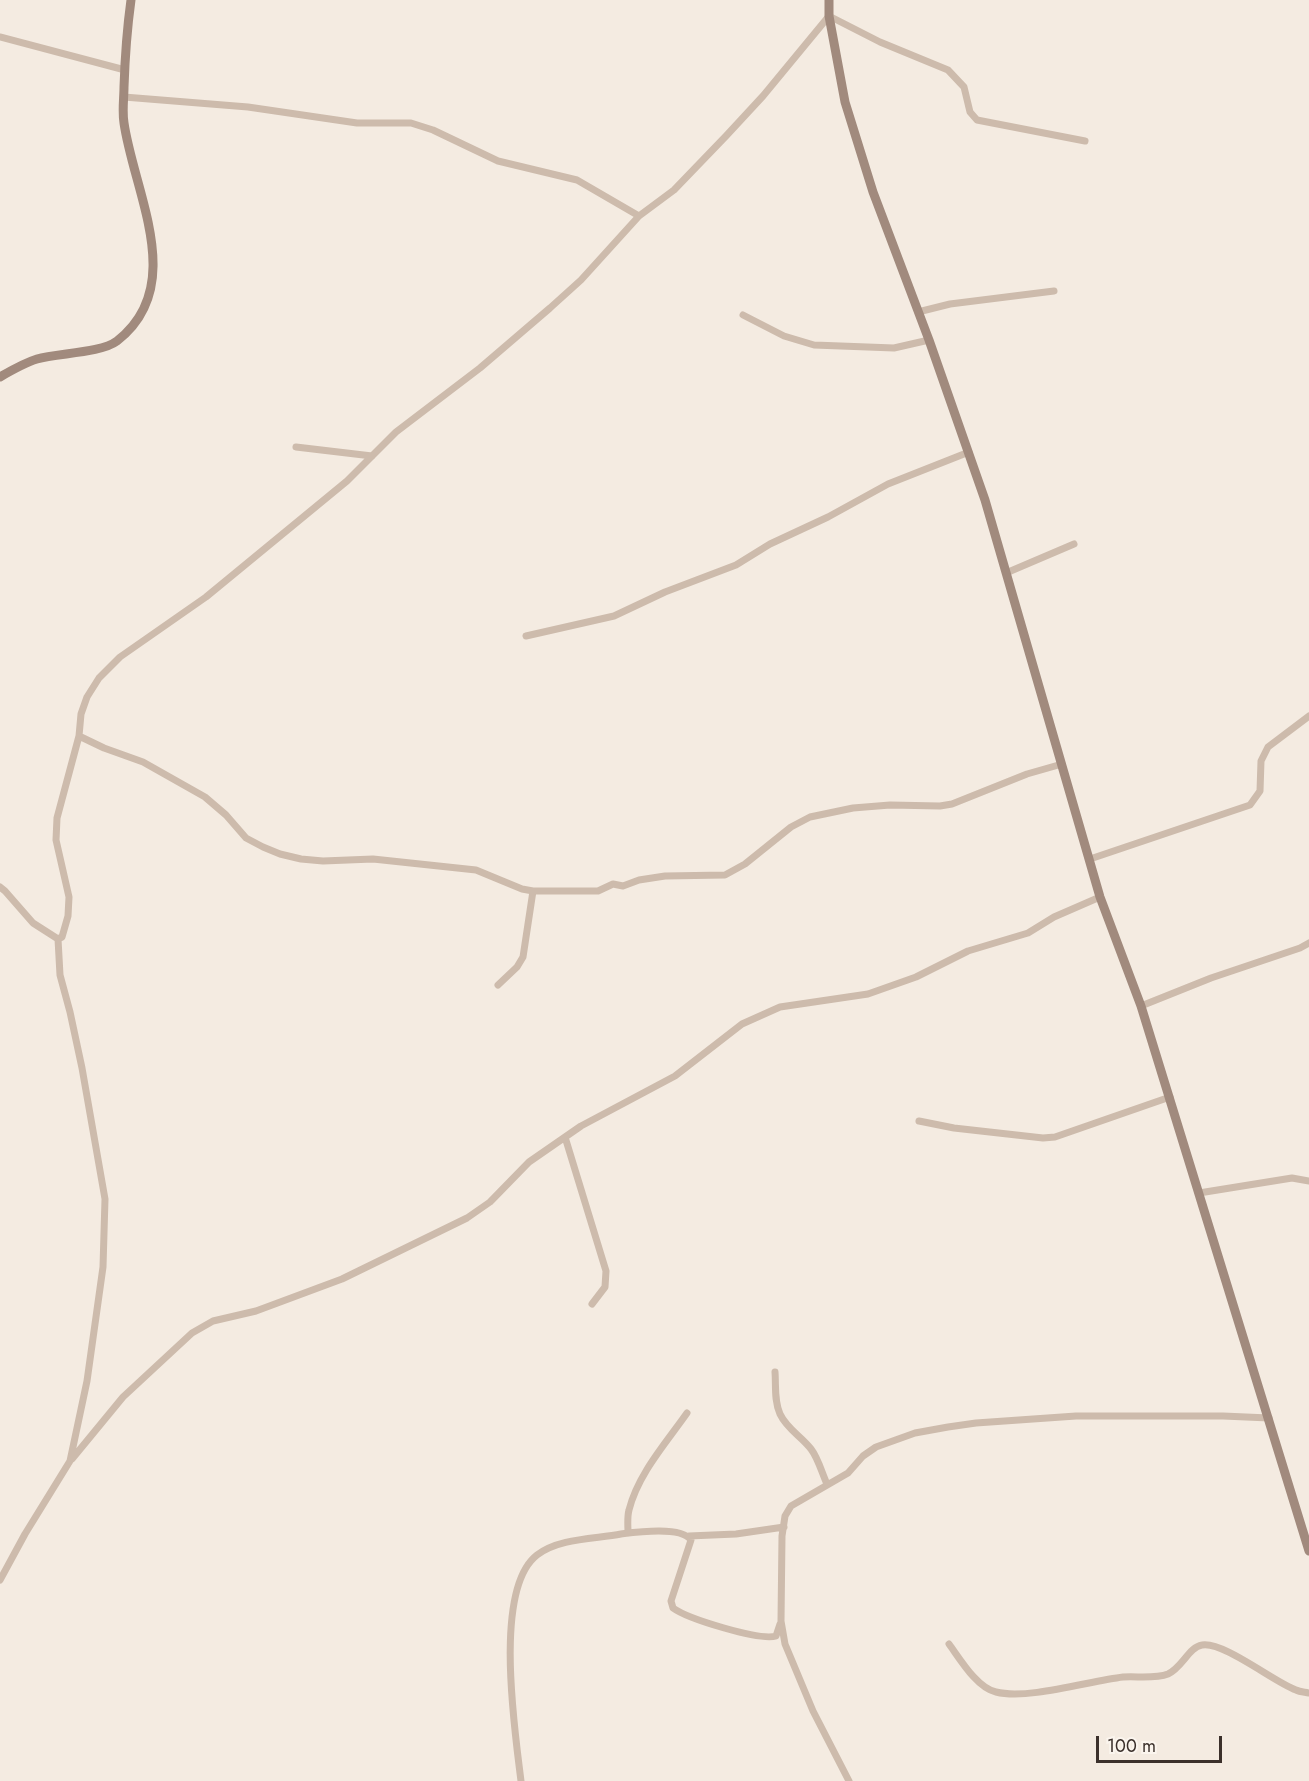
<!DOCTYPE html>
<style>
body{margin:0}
#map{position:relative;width:1309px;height:1781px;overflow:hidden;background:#f4ebe1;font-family:Jost,sans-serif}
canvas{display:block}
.scale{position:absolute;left:1096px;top:1736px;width:126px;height:27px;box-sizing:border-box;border:3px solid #3b302b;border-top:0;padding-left:8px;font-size:18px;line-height:21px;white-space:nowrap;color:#3b302b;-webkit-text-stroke:4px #fbf5ee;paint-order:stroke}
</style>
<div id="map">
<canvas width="1309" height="1781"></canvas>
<div class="scale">100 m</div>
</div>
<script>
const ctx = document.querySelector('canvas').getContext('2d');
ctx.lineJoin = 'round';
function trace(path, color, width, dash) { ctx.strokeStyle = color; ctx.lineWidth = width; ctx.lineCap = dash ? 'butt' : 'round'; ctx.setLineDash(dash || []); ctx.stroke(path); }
trace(new Path2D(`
 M0,37L125,70
 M124,97L248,107L357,123H411L433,130L498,161L577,180L639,216
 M918,312L950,304L1054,291
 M743,315L784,336L814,345L894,348L929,340
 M296,447L372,456
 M1006,573L1074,544
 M526,636L614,616L665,592L736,565L770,544L828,517L888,484L969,452
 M79,736L104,748L143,762L205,797L226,815L246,838L263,847L280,854L301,859L323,861L373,859L476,870L522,889L533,891H598L613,884L623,886L639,880L665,876L725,875L745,864L791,827L810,817L853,808L890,805L940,806L952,804L1027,774L1062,764
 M1090,859L1250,805L1260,791L1261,761L1268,747L1309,716
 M0,887L5,891L33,923L58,939
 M498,985L517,967L523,957L533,891
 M1141,1006L1211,978L1300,948L1309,943
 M919,1121L954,1128L1043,1138L1055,1137L1170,1097
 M565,1137L606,1271L605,1287L592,1304
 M1199,1193L1292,1178L1309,1181
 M775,1372C776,1385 774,1401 780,1414C787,1429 801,1436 811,1449C818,1458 822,1473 827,1484L830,1483
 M72,1459L123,1397L192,1333L213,1321L256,1311L342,1279L467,1218L490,1202L529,1162L581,1126L675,1076L742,1024L780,1007L868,994L916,977L968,951L1028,933L1054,917L1100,897
 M628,1533C628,1526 627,1517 629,1510C638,1474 666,1443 687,1413
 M689,1536L736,1534L784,1527
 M0,1580L25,1534L70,1461L87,1381L103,1267L105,1199L82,1068L70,1012L60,975L58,939L62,937L68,916L69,897L56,840L57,818L79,736L81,714L87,697L99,678L120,657L206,597L347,481L396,432L480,368L550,308L581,280L639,216L674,190L726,136L763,96L829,16L880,42L948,70L964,87L970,112L977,120L1085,141
 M949,1644C960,1659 977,1688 996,1692C1028,1700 1089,1681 1123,1677C1137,1676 1155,1679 1168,1674C1182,1668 1189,1647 1202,1645C1223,1641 1274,1682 1296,1690C1300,1692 1305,1692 1309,1693
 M521,1781C515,1731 493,1589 537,1555C559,1538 595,1539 621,1534C637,1532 681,1526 691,1540L671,1601L673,1608C688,1619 760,1641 776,1636L780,1624
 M849,1781L813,1711L785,1644L781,1621L782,1536L785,1516L791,1506L848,1473L863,1456L876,1447L915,1433L948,1427L976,1423L1076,1416H1223L1269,1418`), '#cdbbac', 7);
trace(new Path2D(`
 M829,0V16L845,102L873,192L929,340L985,500L1100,897L1141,1006L1309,1551
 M0,377C12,370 24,363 37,359C58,353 101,353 117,341C188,286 134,193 124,123C122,111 124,98 124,87C125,57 127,29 131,0`), '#a18a7d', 9);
</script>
